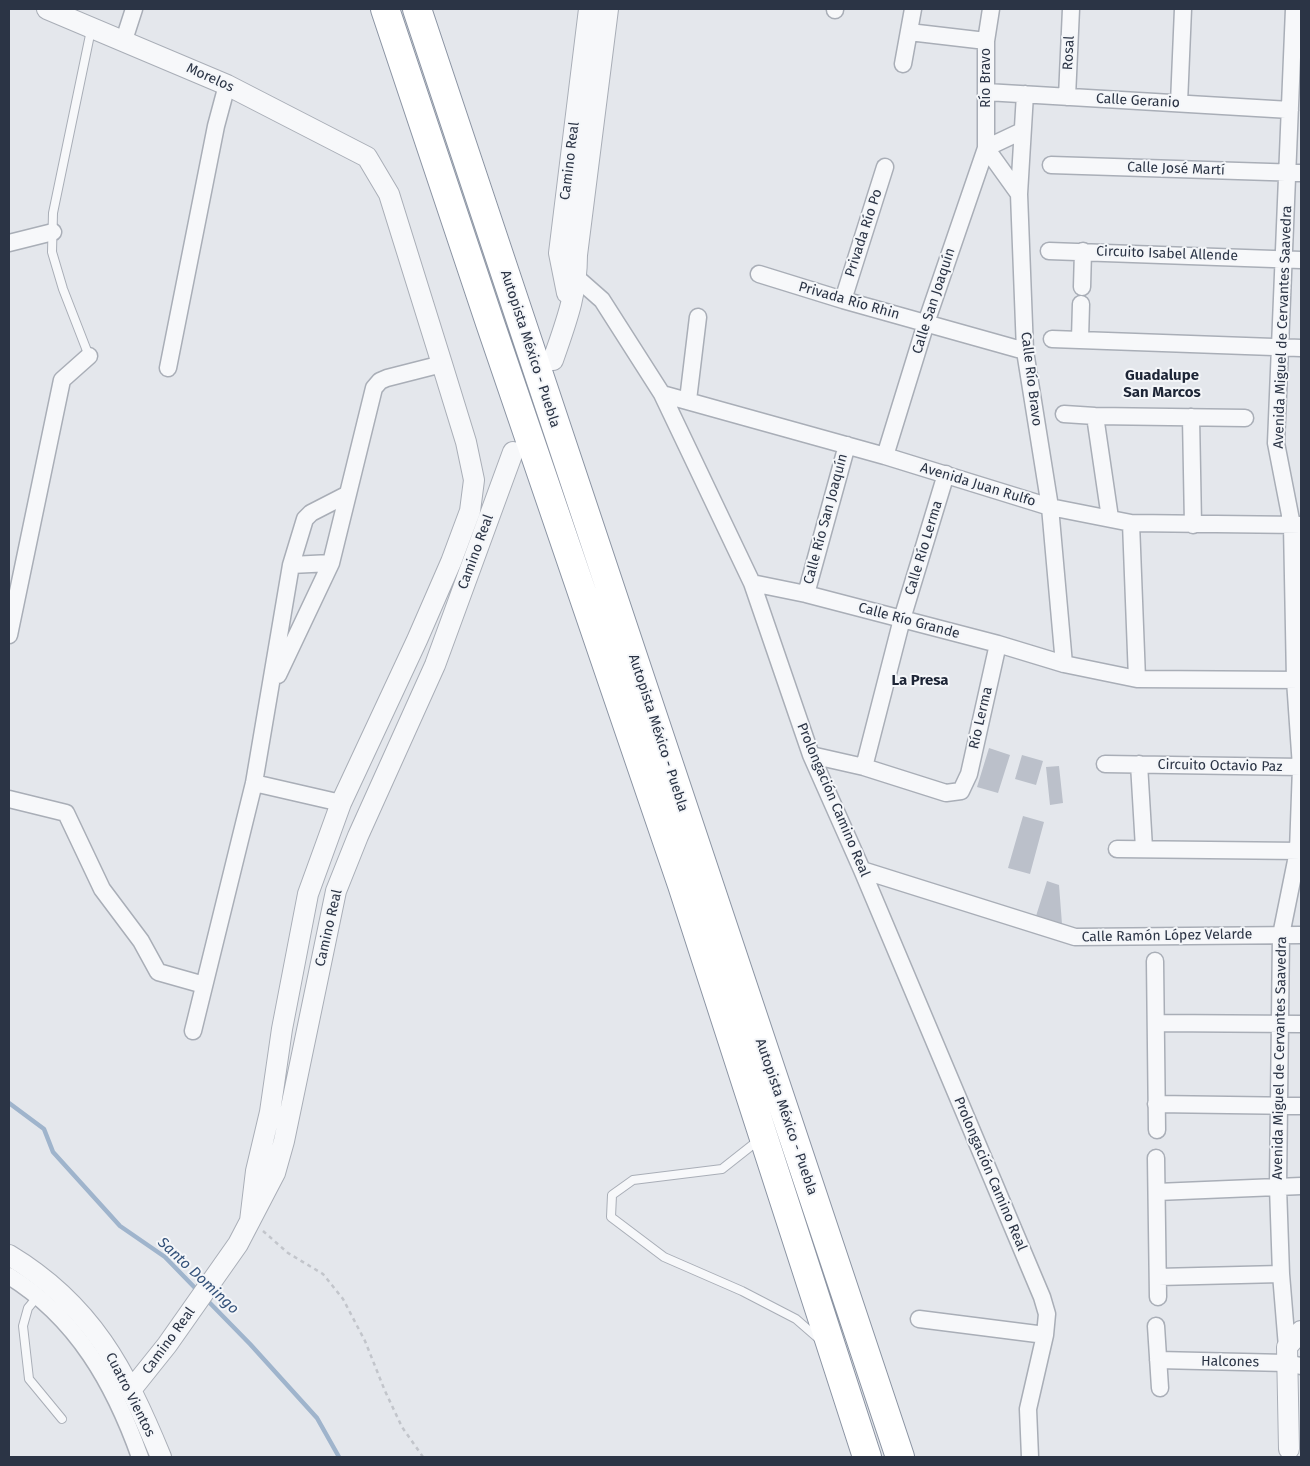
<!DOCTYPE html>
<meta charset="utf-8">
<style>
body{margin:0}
#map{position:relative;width:1310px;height:1466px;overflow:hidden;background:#e4e7ec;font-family:"Fira Sans",sans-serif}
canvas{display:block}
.frame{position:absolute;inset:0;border:10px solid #2b3445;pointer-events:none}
</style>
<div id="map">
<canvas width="1310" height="1466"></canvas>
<div class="frame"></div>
</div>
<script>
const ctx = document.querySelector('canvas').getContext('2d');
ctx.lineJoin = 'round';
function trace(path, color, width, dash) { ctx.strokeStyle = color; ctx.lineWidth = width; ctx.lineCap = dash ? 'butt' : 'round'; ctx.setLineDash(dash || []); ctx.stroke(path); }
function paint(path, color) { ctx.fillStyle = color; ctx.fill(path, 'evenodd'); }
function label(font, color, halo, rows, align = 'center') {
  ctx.font = font + ' "Fira Sans",sans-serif'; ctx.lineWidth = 4; ctx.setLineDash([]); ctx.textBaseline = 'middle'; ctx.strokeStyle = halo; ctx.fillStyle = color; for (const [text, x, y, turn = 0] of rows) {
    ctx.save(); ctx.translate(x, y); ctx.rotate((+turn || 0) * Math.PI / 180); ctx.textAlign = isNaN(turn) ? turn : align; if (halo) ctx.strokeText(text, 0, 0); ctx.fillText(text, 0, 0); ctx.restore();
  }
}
trace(new Path2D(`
 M9,1103L44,1129L53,1152L120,1226L165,1257L198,1291
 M205,1298L250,1344L317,1418L339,1457`), '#9fb4cc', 4.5);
paint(new Path2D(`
 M989,748L1010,755L998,793L977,787Z
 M1022,755L1043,761L1036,785L1015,779Z
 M1059,766L1063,803L1050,805L1046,767Z
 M1023,816L1044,822L1030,874L1008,868Z
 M1047,881L1059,885L1062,924L1036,916Z`), '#bbc0ca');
const service = new Path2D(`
 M89,356L63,289L52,252L53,213L91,30
 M760,1139L722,1169L633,1180L612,1195L611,1217L664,1257L742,1291L796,1319L819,1339
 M38,1296L28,1308L23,1326L29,1379L62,1419`);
const minor = new Path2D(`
 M835,10V9
 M909,32L986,41
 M124,40L134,9
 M903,64L913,9
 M986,92L1290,110
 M1025,94L1019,194L1025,351L1050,507L1064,664
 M1067,97L1071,9
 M1179,103L1183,9
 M986,148L1019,194
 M986,148L1022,131
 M1051,165L1301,173
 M9,243L53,232
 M1049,251L1301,260
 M759,274L843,300L1025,351
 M567,277L577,278L602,300L662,394L752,583L811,755L862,870L1042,1297L1047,1314L1045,1335L1028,1409L1030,1457
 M1082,287L1083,251
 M843,300L885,167
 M1052,339L1301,348
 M1080,339L1081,304
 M168,368L216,126L227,85
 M662,394L885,456L1050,507L1131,523L1301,525
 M688,400L698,317
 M1064,414L1095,416L1245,418
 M1095,416L1110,518
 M1191,417L1193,525
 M885,456L926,323L986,148V41L991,9
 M1131,523L1137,679
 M291,565L331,563
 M752,583L806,594L998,644L1064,664L1137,679L1301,680
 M806,594L847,445
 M9,635L62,380L89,356
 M278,675L331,563L374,388L380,381L387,378L442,364
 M811,755L864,767L946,793L961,791L969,774L998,644
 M1105,764L1301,767
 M1139,764L1144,848
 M864,767L902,619L946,474
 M254,783L341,803
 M9,799L66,813L102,889L141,941L158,972L204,985
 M1117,849L1301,851
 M862,870L1075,937L1301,935
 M1155,961L1157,1130
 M1156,1023L1301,1024
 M193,1031L254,783L291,565L305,519L311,513L348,494
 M1156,1104L1301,1106
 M1156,1158L1158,1297
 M1157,1192L1301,1186
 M9,1276C77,1318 114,1384 140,1457
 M1158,1277L1281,1274
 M919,1319L1045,1335
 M1156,1326L1160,1388
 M1287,1347L1281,1274L1278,1187L1281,935L1298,851L1301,767L1295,680L1292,525L1276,443L1294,9
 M1158,1360L1286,1363L1301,1366`);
const tertiary = new Path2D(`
 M47,9L227,85L367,157L389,194L442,364L466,442L474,480L470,511L451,562L417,640L341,803L308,894L282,1029L270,1112L256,1171L250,1221
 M567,293L559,253L589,9
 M553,360C566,322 577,295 577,255L608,9
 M9,1255C92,1305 125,1370 161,1457
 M131,1390L167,1345L238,1244L275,1173L284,1141L336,891L358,836L435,665L513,452
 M1289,1449L1287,1347L1301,1331`);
const motorway = new Path2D(`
 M385,9L490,323L682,885L867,1457
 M417,9L900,1457`);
trace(service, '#a9aeb7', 10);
trace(minor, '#a9aeb7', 19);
trace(tertiary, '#a9aeb7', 22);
trace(motorway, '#8b94a3', 30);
trace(new Path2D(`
 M263,1231L288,1253L323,1274L343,1299L365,1341L385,1391L402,1427L423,1457`), '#c2c5cb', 2.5, [4, 4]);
trace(service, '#f7f8fa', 8);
trace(minor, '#f7f8fa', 16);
trace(tertiary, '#f7f8fa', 20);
trace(motorway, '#fff', 28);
label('14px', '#2b3445', '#f4f6f9', [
 ["Rosal",1069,53,-87],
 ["Morelos",210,78,24],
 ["Río Bravo",986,78,-90],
 ["Calle Geranio",1138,101,3],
 ["Camino Real",570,161,-83],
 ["Calle José Martí",1176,169,2],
 ["Privada Río Po",864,233,-72],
 ["Circuito Isabel Allende",1167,254,2],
 ["Privada Río Rhin",849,301,16],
 ["Calle San Joaquín",934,301,-72],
 ["Avenida Miguel de Cervantes Saavedra",1283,327,-88],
 ["Autopista México - Puebla",530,349,72],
 ["Calle Río Bravo",1031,379,83],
 ["Avenida Juan Rulfo",978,485,17],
 ["Calle Río San Joaquín",826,519,-75],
 ["Calle Río Lerma",924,548,-73],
 ["Camino Real",476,552,-70],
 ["Calle Río Grande",909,621,15],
 ["Río Lerma",981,718,-77],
 ["Autopista México - Puebla",658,733,72],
 ["Circuito Octavio Paz",1220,766,1],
 ["Prolongación Camino Real",833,800,67],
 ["Camino Real",329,928,-77],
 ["Calle Ramón López Velarde",1167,936,-1],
 ["Avenida Miguel de Cervantes Saavedra",1280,1058,-89],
 ["Autopista México - Puebla",786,1117,71],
 ["Prolongación Camino Real",990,1174,67],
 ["Camino Real",169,1341,-54],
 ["Halcones",1230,1362,1],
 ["Cuatro Vientos",130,1395,63]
]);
label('bold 15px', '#1d2536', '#f4f6f9', [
 ["Guadalupe",1162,376],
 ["San Marcos",1162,393],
 ["La Presa",920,681]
]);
label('italic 15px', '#34527a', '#f4f6f9', [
 ["Santo Domingo",198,1276,43]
]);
</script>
